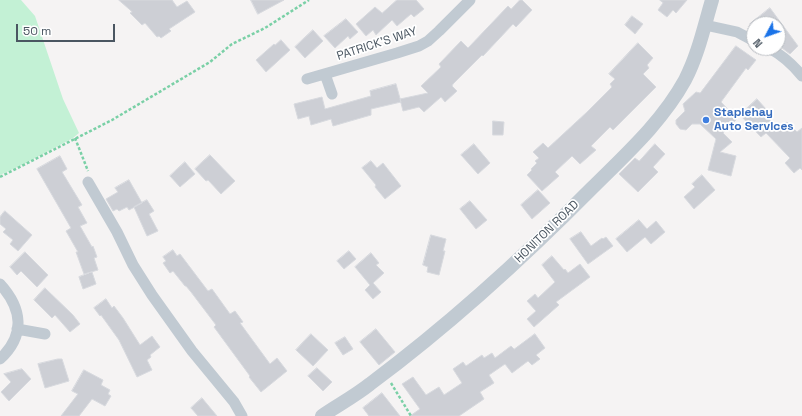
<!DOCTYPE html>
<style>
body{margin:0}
#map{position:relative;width:802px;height:416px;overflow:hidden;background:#f5f3f3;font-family:"Space Grotesk",sans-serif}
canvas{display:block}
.north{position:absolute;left:746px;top:16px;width:40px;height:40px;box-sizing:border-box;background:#fff;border:1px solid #b7bbc0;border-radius:50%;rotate:229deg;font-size:11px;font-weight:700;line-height:16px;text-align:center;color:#4a5661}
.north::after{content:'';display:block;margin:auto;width:14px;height:18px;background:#1a73e8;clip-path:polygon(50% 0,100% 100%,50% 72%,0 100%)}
.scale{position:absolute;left:16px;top:24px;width:99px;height:18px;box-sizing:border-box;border:2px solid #4a5661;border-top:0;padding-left:5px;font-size:12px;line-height:14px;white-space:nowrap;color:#4a5661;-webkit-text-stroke:3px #fff;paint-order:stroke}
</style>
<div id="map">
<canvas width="802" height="416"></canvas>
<div class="north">N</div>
<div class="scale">50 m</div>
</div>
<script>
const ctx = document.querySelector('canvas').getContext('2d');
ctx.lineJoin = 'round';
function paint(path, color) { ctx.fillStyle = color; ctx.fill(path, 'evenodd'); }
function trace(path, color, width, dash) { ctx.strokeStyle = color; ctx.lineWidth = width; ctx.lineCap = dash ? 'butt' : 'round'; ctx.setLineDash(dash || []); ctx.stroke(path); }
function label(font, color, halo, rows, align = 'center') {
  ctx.font = font + ' "Space Grotesk",sans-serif'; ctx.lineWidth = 3.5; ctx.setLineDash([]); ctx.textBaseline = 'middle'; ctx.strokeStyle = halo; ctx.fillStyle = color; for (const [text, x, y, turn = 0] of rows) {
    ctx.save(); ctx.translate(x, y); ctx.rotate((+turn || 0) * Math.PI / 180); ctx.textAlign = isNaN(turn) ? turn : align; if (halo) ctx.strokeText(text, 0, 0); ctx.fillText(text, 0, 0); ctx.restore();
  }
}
paint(new Path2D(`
 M0,0H21L35,16L63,99L79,133L73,138L22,165L0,175Z`), '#c3f1d5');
const building = new Path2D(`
 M119,0H172L177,7L187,1L195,12L169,29L171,31L161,38L159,36L157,37L145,23L142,25L130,13L132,12Z
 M251,0H284L258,14Z
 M397,0H416L424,9L414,17L411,14L397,26L392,20L376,35L373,30L366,36L356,24L375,7L382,13Z
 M520,0H522L532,10L516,27L513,24L483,56L482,55L453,84L452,86L457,91L445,102L441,97L424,112L419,107L403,111L400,99L428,93L421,86L441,67L439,64L461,41L468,48L508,6L511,9Z
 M660,0H687L676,13L673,10L667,17L658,10L663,3Z
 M770,8L798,46L790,54L778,45V24H750Z
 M632,16L643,24L635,34L625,25Z
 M346,19L358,32L350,39L348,36L335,48L324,36Z
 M313,30L323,41L305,58L295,47Z
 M281,40L290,50L266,72L256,60L274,44L275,45Z
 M638,43L653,58L647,65L649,68L643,74L656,87L613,130L610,127L591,146L596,150L580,164L572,156L555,172L559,176L542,191L527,175L532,170L531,169L537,163L535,161L539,158L533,152L543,143L548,148L587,112L612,87L610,84L615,79L609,74Z
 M736,46L756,60L748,70L746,68L721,102L737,119L723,133L732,142L720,152L736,156L731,176L708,170L716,139L700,124H692L686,130L680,129L676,124V120L685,111L683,104L696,92L700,93Z
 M396,84L401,102L371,109V115L333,126L331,119L311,125L309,116L298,119L294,104L322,97L325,109L371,96L370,91Z
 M757,99L766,109L763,112L778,129L787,122L797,132L802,128V170L800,168L794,173L785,163L790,158L766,133L761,137L740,115Z
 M493,121L504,122L503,135H493Z
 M474,144L490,163L478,174L461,155Z
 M655,144L665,154L653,167L658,172L638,192L619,174L635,158L639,161Z
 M210,155L235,181L221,194L208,180L206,181L195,169Z
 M60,156L67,169L62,172L82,205L78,207L87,223L80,226L92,247L93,246L97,257L94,258L98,270L84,274L76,252H78L66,231L71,228L37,169Z
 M371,161L377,168L383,163L401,186L385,199L375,187L376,185L362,168Z
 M185,162L195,174L180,187L170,176Z
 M702,175L715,190L694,209L684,197L695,187L692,184Z
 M129,180L142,203L129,210L127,207L119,211L117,209L113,211L106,199L118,192L115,188Z
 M538,190L550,203L532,219L521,205Z
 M147,200L154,211L149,214L158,231L147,236L134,207Z
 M470,201L487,220L476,229L460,209Z
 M5,211L32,235L18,251L10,244L13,240L3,232L6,229L0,224V217Z
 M639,220L647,229L656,221L665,232L651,244L645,237L627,252L616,239Z
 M581,232L591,246L602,238L603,239L606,237L613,246L588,264L570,239Z
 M431,235L446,239L443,251H445L439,275L427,272L428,267L423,265Z
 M173,250L177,256L180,254L208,291L212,289L230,314L235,311L243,322L240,323L270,364L277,358L287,371L261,392L249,377L250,376L214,327L216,325L191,292L186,286H185L173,271L170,273L163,263L166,261L163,257Z
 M349,251L356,259L344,269L337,261Z
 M25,252L48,275L37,287L21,271L17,275L10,267Z
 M371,253L379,263L376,265L384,273L373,283L381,292L373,299L365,290L370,285L355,267Z
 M552,256L564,270L565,269L568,273L580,264L590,277L556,302L559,305L534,327L527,319L536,311L527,301L535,294L538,298L555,282L542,265Z
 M92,272L96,284L83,289L79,277Z
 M45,288L73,315L80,324L70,332L55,315L52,318L34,300Z
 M106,299L112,308L114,306L123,318L140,345L152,336L160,347L150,355L151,357L147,360L152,370L137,377L119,340L101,315L100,316L94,308Z
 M376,329L395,352L379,365L360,342Z
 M311,334L328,350L313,366L296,350Z
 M535,334L545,348L536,355L540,359L532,365L528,361L512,373L505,364L489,375L494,383L480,392L484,399L459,416H410L420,409L402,384L413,377L426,395L439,387L444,395L462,383L453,369L463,362L466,366L482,355L484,358L492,353L495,358L511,346L514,349Z
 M345,337L353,349L343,355L335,343Z
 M58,359H62L69,381L45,388L38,364Z
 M317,368L332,382L323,391L308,376Z
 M22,369L31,379L9,401L1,392L11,382L4,374Z
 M84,370L103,380L101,385L110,390L108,394L111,396L105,406L92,399L79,416H61L78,394L72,391Z
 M382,393L400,416H369L363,408Z
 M202,398L217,416H198L191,408Z`);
paint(building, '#cdcfd5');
trace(building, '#d7d9de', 1);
trace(new Path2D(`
 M75,138L88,171
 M0,177L112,120L210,62L232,44L265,28L309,0
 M391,383L411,416`), '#7ad0a6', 2.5, [3, 2]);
trace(new Path2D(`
 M705,25L737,32L754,41
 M769,48C782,55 793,65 802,76
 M325,74L332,94
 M307,79L397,53L419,46L428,41L439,31L470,0
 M88,182L117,232L133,265L152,295L192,351L234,402L242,416
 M0,284C22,308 26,335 0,359
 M17,329L45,334`), '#c1cad2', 11);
trace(new Path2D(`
 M322,416C338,405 355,396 370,384C449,325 523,258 592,188C625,155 662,122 685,80C698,55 704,27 712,0`), '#c1cad2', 14);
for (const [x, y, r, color] of [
 [706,120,4,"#3f7fe0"]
]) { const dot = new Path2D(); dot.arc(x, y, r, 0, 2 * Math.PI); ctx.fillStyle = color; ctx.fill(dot); trace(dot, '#fff', 1.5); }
label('12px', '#4a5661', '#fff', [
 ["PATRICK'S WAY",377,44,-18],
 ["HONITON ROAD",547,232,-44]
]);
label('bold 12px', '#366cbe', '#fff', [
 ["Staplehay",714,113],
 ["Auto Services",714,127]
], 'left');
</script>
